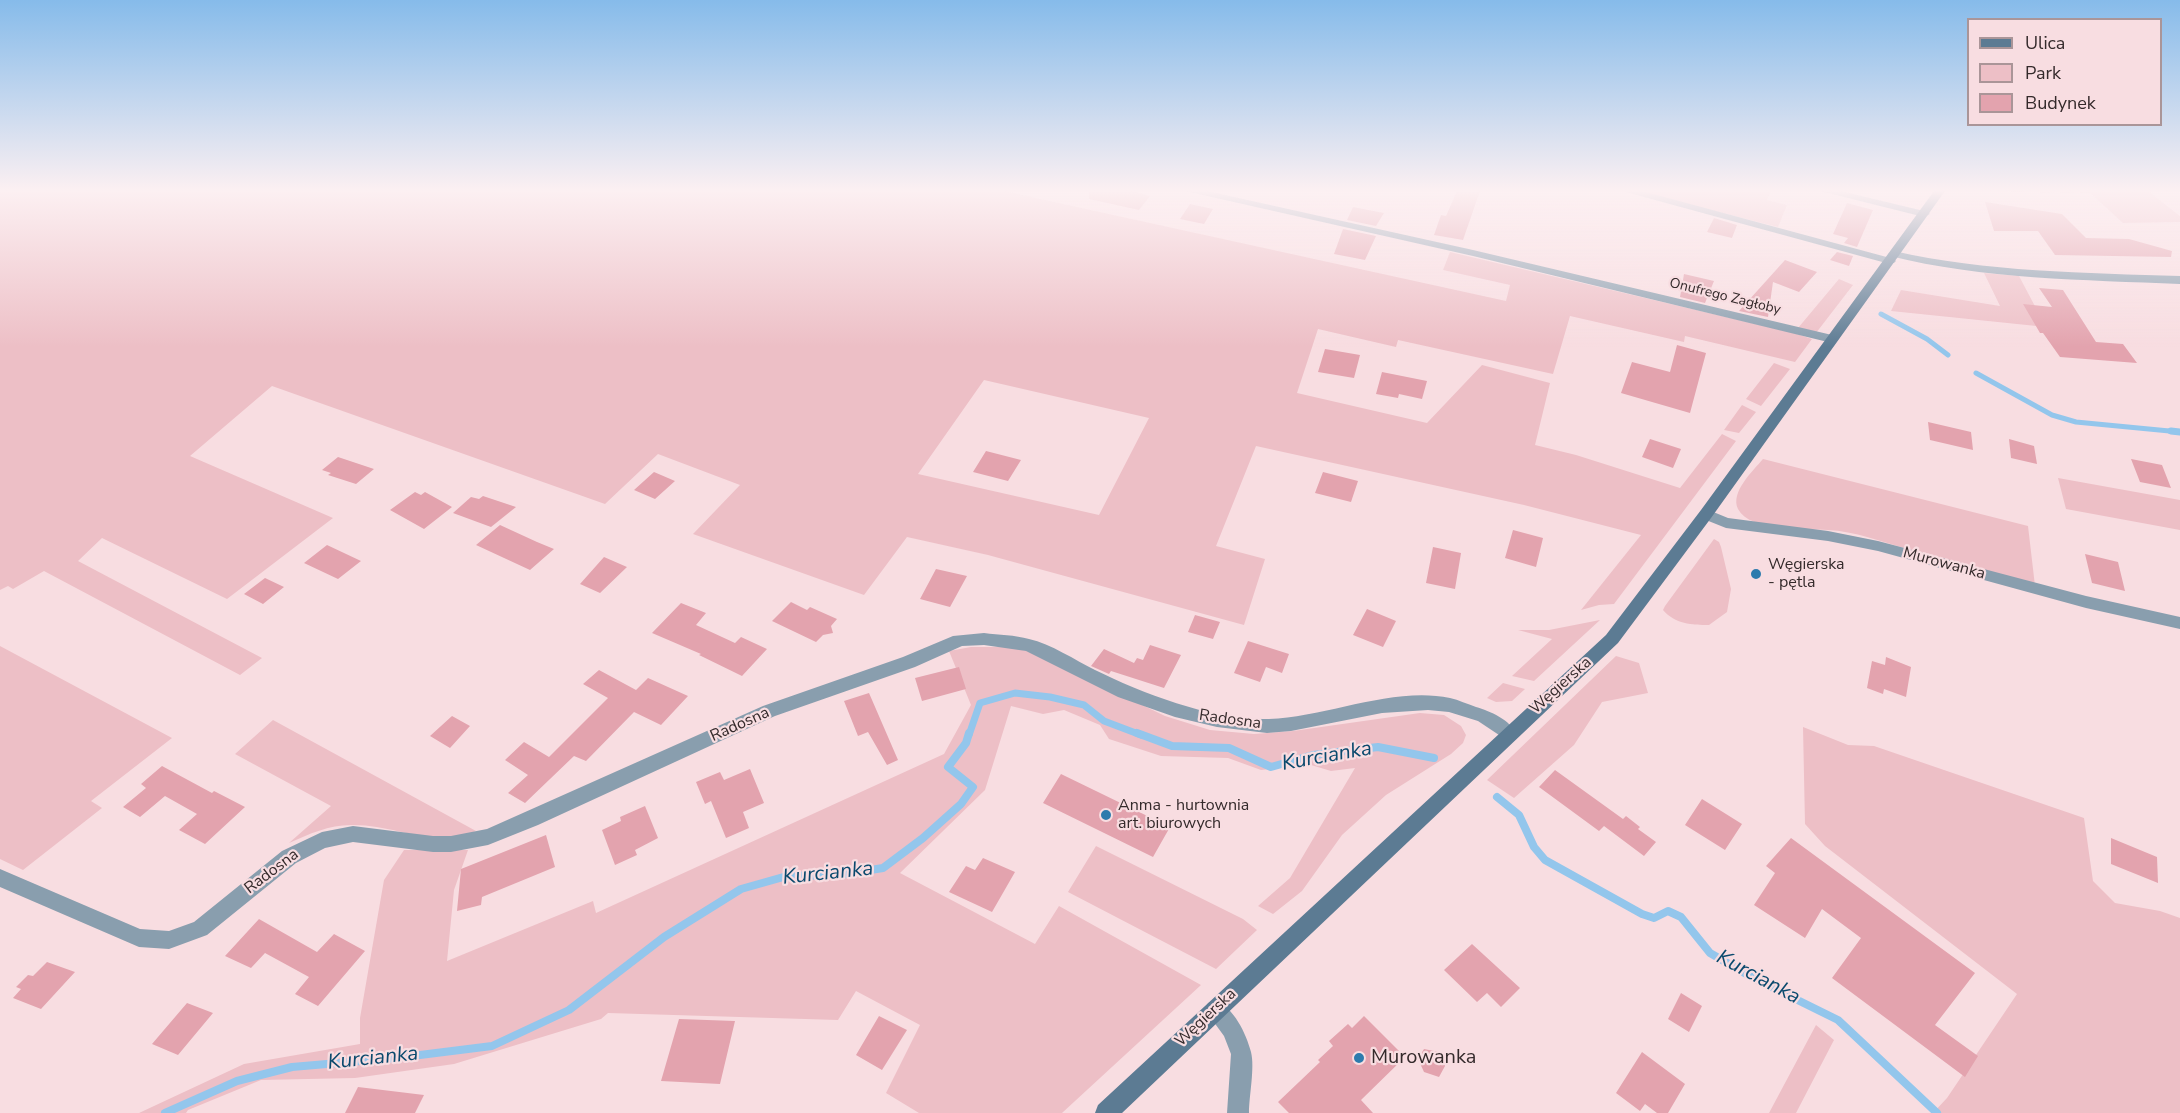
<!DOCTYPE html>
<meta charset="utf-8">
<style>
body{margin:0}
#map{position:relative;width:2180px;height:1113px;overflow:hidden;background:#f8dde1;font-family:"Nunito Sans",sans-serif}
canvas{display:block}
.legend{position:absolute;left:1967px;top:18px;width:195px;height:108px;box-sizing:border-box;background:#f8dde1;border:2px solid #aa9598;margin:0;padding:8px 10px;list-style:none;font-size:18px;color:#342a2b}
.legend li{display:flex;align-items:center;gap:12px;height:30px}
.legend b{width:30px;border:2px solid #aa9598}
</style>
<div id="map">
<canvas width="2180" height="1113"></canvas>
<ul class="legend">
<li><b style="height:8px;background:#5c7b93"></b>Ulica</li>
<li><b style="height:16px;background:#edbfc6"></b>Park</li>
<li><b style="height:16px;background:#e3a3ae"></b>Budynek</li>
</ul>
</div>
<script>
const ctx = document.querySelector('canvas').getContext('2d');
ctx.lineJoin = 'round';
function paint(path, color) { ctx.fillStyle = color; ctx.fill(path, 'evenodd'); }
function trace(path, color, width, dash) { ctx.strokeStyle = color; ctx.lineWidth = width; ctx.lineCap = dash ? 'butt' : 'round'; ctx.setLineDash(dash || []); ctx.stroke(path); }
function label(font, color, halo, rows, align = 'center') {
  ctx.font = font + ' "Nunito Sans",sans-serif'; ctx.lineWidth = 4.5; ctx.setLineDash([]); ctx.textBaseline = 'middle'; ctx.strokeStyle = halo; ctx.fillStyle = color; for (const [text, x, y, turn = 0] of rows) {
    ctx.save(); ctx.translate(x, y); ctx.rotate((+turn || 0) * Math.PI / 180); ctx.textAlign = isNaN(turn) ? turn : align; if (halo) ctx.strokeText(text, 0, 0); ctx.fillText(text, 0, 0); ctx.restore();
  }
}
paint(new Path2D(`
 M0,191H1004L1506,301L1510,285L1443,270L1450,252L1794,333L1812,339L1795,362L1685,336L1684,342L1570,316L1553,374L1398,340L1396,347L1318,329L1297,393L1427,423L1482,365L1550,383L1535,445L1576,455L1680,488L1722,434L1736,441L1614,604L1599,605L1581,610L1641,535L1524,505L1256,446L1216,546L1265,559L1244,625L988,555L907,537L864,595L693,534L740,485L658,454L605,504L272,386L190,456L333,518L227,599L102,538L78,561L262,658L240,675L44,571L13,589L8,586L0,590ZM984,380L1149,418L1099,515L918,474Z
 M1635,191H1771L1767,200L1787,205L1778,227Z
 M1983,191H2148L2180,216V222L2123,223L2090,193Z
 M1984,273L2019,276L2046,327L1891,311L1901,290L2000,306Z
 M1839,279L1853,285L1816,333L1798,328Z
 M1774,363L1790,369L1761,406L1746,399Z
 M1742,405L1756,412L1739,433L1724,430Z
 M1763,459L2028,526L2035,586C1993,573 1950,561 1908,549C1882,542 1854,531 1828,530C1806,529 1750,532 1738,509C1730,492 1753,471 1763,459Z
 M2058,478L2180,500V530L2066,509Z
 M1714,539L1719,542L1721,547L1731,589L1727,612L1709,625C1692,625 1675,624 1663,610L1665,606Z
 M1600,620L1534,681L1512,676L1552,639L1518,630H1549Z
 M0,646L172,738L91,801L102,808L23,870L0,859Z
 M971,647H1009L1035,653L1165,716L1210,730L1254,734L1293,731L1420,713L1444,715L1461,726L1466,735L1463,743L1451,754L1386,795L1342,835L1302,891L1273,914L1258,906L1290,878L1355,768L1331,771L1311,765L1261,770L1228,758L1161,756L1109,739L1100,725L1064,710L1043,714L1011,706L985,790L900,873L1035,944L1059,906L1201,985L1062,1113H919L886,1093L920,1025L856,991L838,1020L608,1013L601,1019L454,1064L355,1078L261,1080L188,1110L186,1113H139L244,1064L360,1044V1018L384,880L404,850H468L454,890L447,961L593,901L596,913L944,754L971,705L949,651Z
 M1616,656L1639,663L1648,693L1602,702L1574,745L1514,798L1487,780Z
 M1503,683L1525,689L1512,701L1496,702L1487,698Z
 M273,720L476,831C429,849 396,824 351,825C329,825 309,834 289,843L331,806L235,754Z
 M1803,727L1848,745L1874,746L2084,818L2093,881L2115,903L2160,911L2180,918V1113H1933L1947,1098L2017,994L1825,846L1805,824Z
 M1096,846L1243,919L1257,930L1216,969L1068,892Z
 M1816,1025L1834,1040L1796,1113H1769Z`), '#edbfc6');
trace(new Path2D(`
 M1881,314L1927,339L1948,355
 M1976,373L2052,415L2076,422L2180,432`), '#93c6ec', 5);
trace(new Path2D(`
 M2171,431L2180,432
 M969,735L980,703L1015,693L1050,697L1084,705L1104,721L1141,735`), '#93c6ec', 7);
trace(new Path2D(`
 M1137,733L1172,746L1229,748L1271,767L1313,755L1378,747L1434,758
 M1497,797L1519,815L1534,847L1545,860L1642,914L1654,918L1668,911L1681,917L1710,953L1755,979L1838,1020L1937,1113
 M165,1113L237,1081L292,1067L396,1058L492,1046L569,1010L664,937L741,889L787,876L839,875L883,868L923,838L961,804L973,787L948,767L966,743L969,733`), '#93c6ec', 8);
paint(new Path2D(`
 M1089,191H1131L1150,196L1139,210L1089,199Z
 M1457,191H1480L1463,240L1434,235L1441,215L1446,216Z
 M1985,202L2062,214L2086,238L2129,239L2172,251L2171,257L2055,255L2038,231H1994Z
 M1847,203L1873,210L1857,247L1844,243L1848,238L1833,234Z
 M1190,204L1213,209L1204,224L1180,219Z
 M1353,207L1384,213L1376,226L1347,220Z
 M1714,218L1737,225L1732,238L1707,232Z
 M1343,229L1376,236L1365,260L1334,254Z
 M1837,252L1853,256L1849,266L1830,260Z
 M1785,260L1817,272L1799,292L1773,282L1768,317L1739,311Z
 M1684,274L1714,281L1705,303L1680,297Z
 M2039,288L2063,290L2096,342L2123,344L2137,363L2060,357L2043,333H2040L2023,304L2052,307Z
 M1677,345L1706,353L1690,413L1621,393L1632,362L1670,372Z
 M1325,349L1360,355L1354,378L1318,372Z
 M1382,372L1427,381L1422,399L1399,394L1398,398L1376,394Z
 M1928,422L1971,432L1973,450L1930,440Z
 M1650,439L1681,449L1673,468L1642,457Z
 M2009,439L2034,446L2037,464L2011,458Z
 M986,451L1021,460L1008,481L973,472Z
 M338,457L374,469L356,484L328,475L331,473L322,470Z
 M2131,459L2162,465L2171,488L2140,482Z
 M654,472L675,481L655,499L634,490Z
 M1323,472L1358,481L1351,502L1315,493Z
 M415,492L421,495L425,492L452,507L424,529L390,510Z
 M483,496L516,507L491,527L453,513L471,497L479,499Z
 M500,525L537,542L554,549L530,570L476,545Z
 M1513,530L1543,538L1536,567L1505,558Z
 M327,545L361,561L338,579L304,563Z
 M1433,547L1461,553L1455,589L1426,583Z
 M2085,554L2118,562L2125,591L2092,583Z
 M604,557L627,567L600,593L580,584Z
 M936,569L967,576L950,607L920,599Z
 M265,578L284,587L263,604L244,594Z
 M791,602L807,610L810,607L837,619L831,626L833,633L823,635L816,642L772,621Z
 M681,603L706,613L696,625L735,643L741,637L767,649L742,676L699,655L701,654L652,633Z
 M1367,609L1396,621L1383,647L1353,635Z
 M1195,615L1220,622L1213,639L1188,632Z
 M1248,641L1289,654L1282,673L1266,667L1260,682L1234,673Z
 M1150,645L1181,655L1164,688L1111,671L1109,674L1091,666L1104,649L1134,663L1137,658L1143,660Z
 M1886,657L1911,667L1906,697L1884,689L1883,694L1867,688L1872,661L1885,665Z
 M959,667L966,689L922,701L915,678Z
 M599,670L636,690L648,678L688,696L661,725L634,712L586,761L574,756L525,803L508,793L528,775L505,760L524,742L549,757L608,698L583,684Z
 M869,693L898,760L887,765L868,732L858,736L844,701Z
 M452,716L470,726L450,748L430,736Z
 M162,766L212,793L214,791L245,807L205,844L179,830L197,814L165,796L140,817L123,807L146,788L141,784Z
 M750,769L764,803L743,812L749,828L726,838L711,801L705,804L696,782L720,772L724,780Z
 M1555,770L1623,819L1626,816L1640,827L1638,829L1656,842L1644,856L1604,826L1599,831L1539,787Z
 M1061,774L1170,827L1153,857L1043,803Z
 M1702,799L1742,824L1725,850L1685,825Z
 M645,806L658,838L635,850L637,855L615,865L602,830L621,821L620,817Z
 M546,835L555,867L482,897L481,905L457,911L461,869Z
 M1791,838L1975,973L1935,1025L1978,1056L1965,1077L1832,978L1861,938L1822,909L1805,938L1754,905L1775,873L1766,866Z
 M2111,838L2157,857L2158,883L2111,864Z
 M983,858L1015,872L992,912L949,892L966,866L975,870Z
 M259,919L317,952L334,934L365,951L318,1006L295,994L309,977L265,953L251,968L225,956Z
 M1472,944L1520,988L1501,1007L1487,993L1477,1002L1444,970Z
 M47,962L75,972L41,1009L13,998L21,989L16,987L28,975L33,976Z
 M1681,993L1702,1006L1689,1032L1668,1019Z
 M187,1003L213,1013L178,1055L152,1044Z
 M879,1016L907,1030L882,1070L856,1055Z
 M1364,1016L1405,1057L1361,1100L1373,1113H1289L1278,1102L1320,1062L1318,1060L1333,1046L1329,1041L1348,1024L1352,1028Z
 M679,1019L735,1021L720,1084L661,1081Z
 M1424,1049L1439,1052L1445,1066L1439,1077L1424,1072L1418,1059Z
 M1642,1052L1685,1084L1668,1113H1657L1645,1104L1640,1111L1616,1093Z
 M358,1087L424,1095L415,1113H345Z`), '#e3a3ae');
paint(new Path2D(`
 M1185,191H1207L1473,250L1832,335L1838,339L1832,343L1473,256Z
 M1622,191H1642L1894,259L1896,261L1894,263H1886Z
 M1820,191H1841L1928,212L1930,214L1924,217Z
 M1894,251C1984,272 2088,273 2180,276V284C2085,280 1982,279 1890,256V252Z
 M1706,509L1728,518L1828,531L1878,541L2086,596L2180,617V629L2086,608L1878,551L1828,541L1726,528L1701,518L1699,514Z
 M984,633C999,635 1015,635 1029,639C1051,644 1075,660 1095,670C1144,694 1214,721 1269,719C1327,717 1393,686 1450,698C1459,700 1467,704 1476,707C1490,711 1510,720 1517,734L1514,739L1508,741L1478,721L1449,712L1428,710L1382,713L1291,731L1267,733L1217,727L1175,717L1118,697L1026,651L984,645L962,646L915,667L775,716L538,825L488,845L451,852H433L353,842L325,848L296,863L207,935L169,949L139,947L0,887V869L140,929L169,931L194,922L282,851L322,832L353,826L433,836H451L487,829L763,706L903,657L953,636Z
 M1215,1000C1234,1008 1246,1033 1251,1052C1255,1068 1249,1096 1249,1113H1227L1231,1054L1224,1036L1205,1010L1208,1003Z`), '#899eae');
paint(new Path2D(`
 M1934,191H1945L1711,518L1618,643L1122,1113H1095L1098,1105L1606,635L1701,510Z`), '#5c7b93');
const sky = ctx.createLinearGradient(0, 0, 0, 347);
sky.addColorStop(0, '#86bbea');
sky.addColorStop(0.55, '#fcf0f2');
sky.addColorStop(1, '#fcf0f200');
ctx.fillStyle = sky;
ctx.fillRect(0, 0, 2180, 347);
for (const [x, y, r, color] of [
 [1756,574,6,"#2d7bad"],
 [1106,815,6,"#2d7bad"],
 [1359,1058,6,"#2d7bad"]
]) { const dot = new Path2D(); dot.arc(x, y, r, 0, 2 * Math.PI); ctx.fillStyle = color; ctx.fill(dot); trace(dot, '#f8dde1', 2); }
label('14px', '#342a2b', '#f8dde1', [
 ["Onufrego Zagłoby",1725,297,14]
]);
label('16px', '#342a2b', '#f8dde1', [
 ["Murowanka",1944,564,15],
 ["Węgierska",1561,686,-42],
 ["Radosna",1230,720,8],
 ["Radosna",740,725,-24],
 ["Radosna",272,872,-37],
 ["Węgierska",1206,1018,-43]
]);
label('16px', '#342a2b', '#f8dde1', [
 ["Węgierska",1768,565],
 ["- pętla",1768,583],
 ["Anma - hurtownia",1118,806],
 ["art. biurowych",1118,824]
], 'left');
label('20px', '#342a2b', '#f8dde1', [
 ["Murowanka",1371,1058]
], 'left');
label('italic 21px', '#0a496d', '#f8dde1', [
 ["Kurcianka",1327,757,-10],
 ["Kurcianka",828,874,-6],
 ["Kurcianka",1758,978,28],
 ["Kurcianka",373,1059,-6]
]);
</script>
